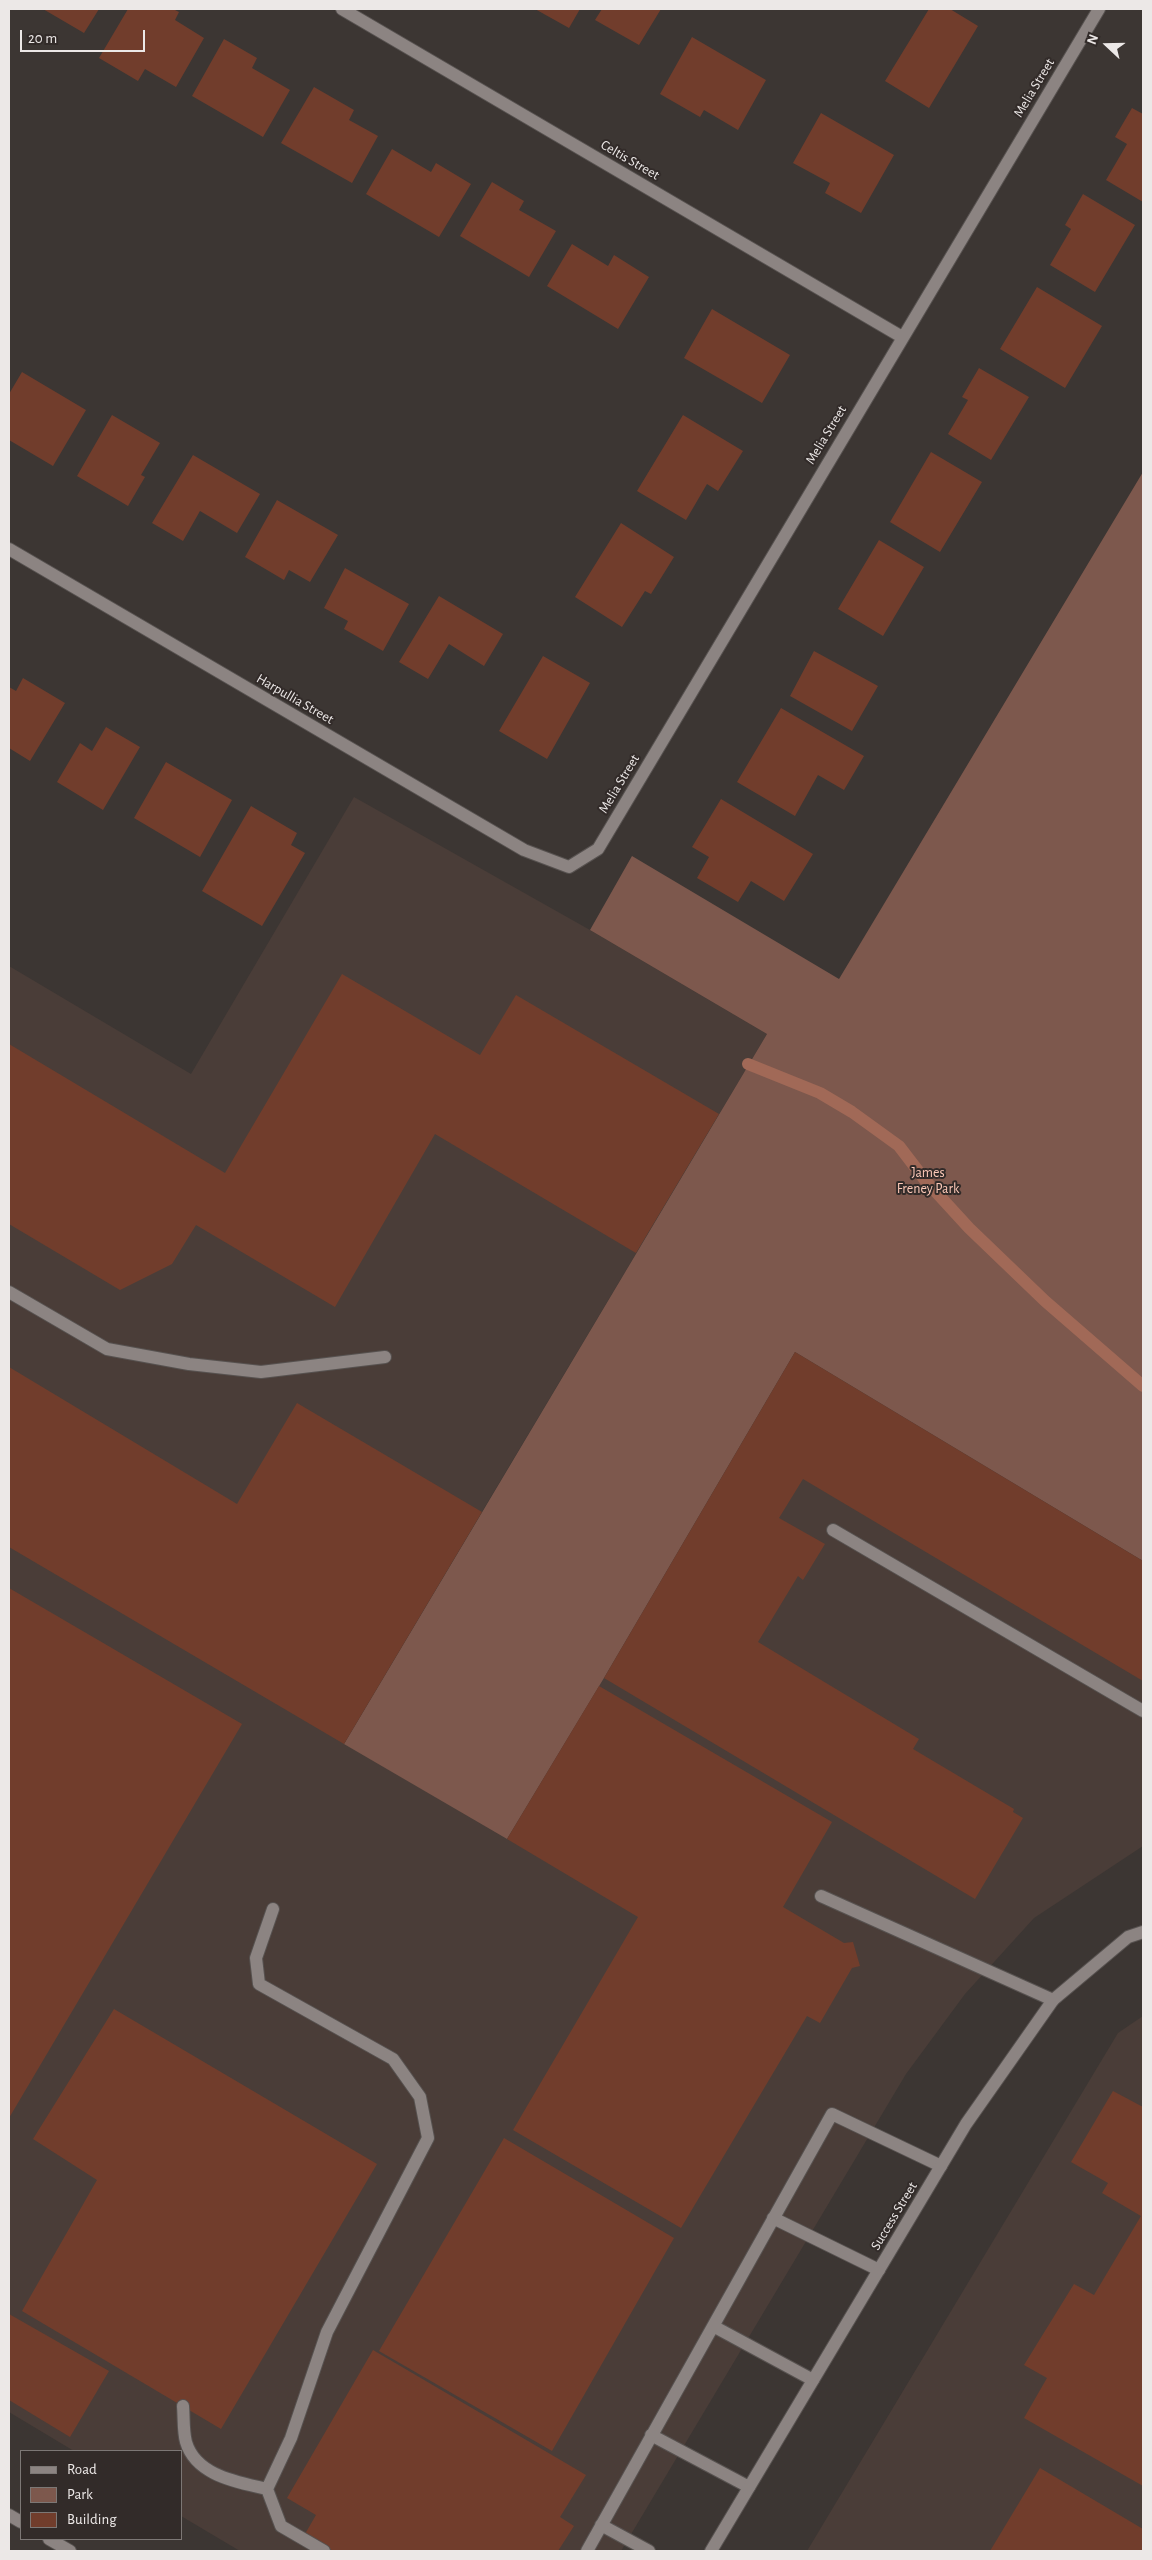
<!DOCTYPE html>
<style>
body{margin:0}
#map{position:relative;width:1152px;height:2560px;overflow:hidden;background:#3c3633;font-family:"Alegreya Sans",sans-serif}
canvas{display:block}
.frame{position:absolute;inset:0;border:10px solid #ece8e7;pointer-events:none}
.legend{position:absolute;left:20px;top:2450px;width:162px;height:90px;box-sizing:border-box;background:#322b29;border:1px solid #7c7775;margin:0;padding:6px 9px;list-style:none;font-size:15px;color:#ece8e7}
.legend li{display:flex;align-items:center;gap:10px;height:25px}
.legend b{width:25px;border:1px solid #7c7775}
.north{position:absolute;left:1082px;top:20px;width:50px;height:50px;-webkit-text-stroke:4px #322b29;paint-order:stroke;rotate:291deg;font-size:14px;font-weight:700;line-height:20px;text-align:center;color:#ece8e7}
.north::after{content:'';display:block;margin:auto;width:18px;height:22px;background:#ece8e7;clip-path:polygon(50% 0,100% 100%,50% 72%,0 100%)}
.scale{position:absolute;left:20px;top:30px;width:125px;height:22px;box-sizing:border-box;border:2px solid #ece8e7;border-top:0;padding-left:6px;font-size:15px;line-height:18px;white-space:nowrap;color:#ece8e7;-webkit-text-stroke:4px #322b29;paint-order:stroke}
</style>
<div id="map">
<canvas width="1152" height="2560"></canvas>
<div class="frame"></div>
<ul class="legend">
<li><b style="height:6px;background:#8c8482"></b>Road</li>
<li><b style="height:14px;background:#7d584d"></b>Park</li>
<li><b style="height:14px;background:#713d2c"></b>Building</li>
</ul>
<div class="north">N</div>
<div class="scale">20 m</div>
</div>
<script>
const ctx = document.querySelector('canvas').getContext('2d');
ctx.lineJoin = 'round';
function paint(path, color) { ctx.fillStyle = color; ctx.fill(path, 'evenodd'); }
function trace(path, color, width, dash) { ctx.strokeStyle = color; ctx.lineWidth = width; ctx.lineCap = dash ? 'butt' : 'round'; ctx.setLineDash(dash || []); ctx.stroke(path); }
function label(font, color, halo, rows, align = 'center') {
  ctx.font = font + ' "Alegreya Sans",sans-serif'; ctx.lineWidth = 4; ctx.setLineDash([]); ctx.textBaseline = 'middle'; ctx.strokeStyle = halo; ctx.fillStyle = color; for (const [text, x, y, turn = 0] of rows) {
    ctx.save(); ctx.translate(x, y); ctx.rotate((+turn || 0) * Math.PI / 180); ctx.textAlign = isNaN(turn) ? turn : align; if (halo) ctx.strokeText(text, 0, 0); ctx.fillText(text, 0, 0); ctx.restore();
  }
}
paint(new Path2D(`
 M354,797L590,930L767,1034L344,1743L507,1839L604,1678L795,1352L1143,1561V1846L1034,1918L965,1994L906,2074L621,2551H240L181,2516V2451H74L9,2412V966L191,1074Z
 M1143,2016V2551H807L1118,2033Z`), '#4a3d38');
paint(new Path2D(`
 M1143,472V1561L795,1352L604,1678L507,1839L344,1744L767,1034L590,930L632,856L839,979Z`), '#7d584d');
trace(new Path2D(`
 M748,1064L820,1093L852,1112L899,1146L925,1180L969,1228L1045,1301L1143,1386`), '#a16957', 12);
paint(new Path2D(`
 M43,9H99L84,33Z
 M128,9H173L179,12L175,20L204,38L176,87L145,69L138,81L99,58Z
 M535,9H580L569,28Z
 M602,9H661L639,45L595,20Z
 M929,9H950L978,26L929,108L885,81Z
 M692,37L766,80L738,130L704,110L700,117L660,94Z
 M224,39L257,58L252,68L290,90L263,137L192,96Z
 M314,87L354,110L349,120L378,136L352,183L281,143Z
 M1132,108L1143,114V202L1106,180L1127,144L1115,137Z
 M821,113L894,155L861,213L825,193L830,183L793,163Z
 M392,149L431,172L436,163L471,184L439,237L366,194Z
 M492,182L524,201L519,210L556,231L529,277L460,236Z
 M1083,194L1135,225L1095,292L1050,265L1071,229L1065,225Z
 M572,244L608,266L614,255L649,277L618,329L547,286Z
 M1037,287L1102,326L1065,388L1000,349Z
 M712,309L790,355L762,403L684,358Z
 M979,368L1029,397L991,460L948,434L968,400L962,397Z
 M22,372L86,410L53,466L9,440V394Z
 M112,415L160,443L141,475L145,477L128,506L77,476Z
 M683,415L743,451L718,491L707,484L686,520L637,491Z
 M931,452L982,482L940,552L890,522Z
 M193,455L260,494L237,533L200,511L183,541L152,523Z
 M277,500L338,535L310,582L289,570L284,580L245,557Z
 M621,523L674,557L651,594L645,591L622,627L575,597Z
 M879,540L924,567L883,636L838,609Z
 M345,568L409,604L383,651L344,629L348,621L324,608Z
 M439,596L503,634L484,666L449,644L428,679L399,662Z
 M814,651L878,686L852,731L790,696Z
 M543,656L590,683L547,759L499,731Z
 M23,678L65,703L30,761L9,748V687L16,691Z
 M781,708L864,756L844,790L818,775L795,816L737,782Z
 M106,727L140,747L103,810L57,782L80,743L92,751Z
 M166,762L232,800L200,857L134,818Z
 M721,799L813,854L784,901L751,881L738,902L697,878L709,857L692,847Z
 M251,806L297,833L291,845L305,853L262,926L202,891Z
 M342,974L480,1055L516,995L719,1114L636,1253L435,1134L335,1307L196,1225L172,1264L120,1290L9,1224V1044L225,1173Z
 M795,1352L1143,1561V1681L803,1479L779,1518L825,1544L803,1580L798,1576L758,1642L919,1739L913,1749L1014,1809L1013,1812L1023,1818L975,1899L604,1678Z
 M9,1367L237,1504L297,1403L482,1512L344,1744L9,1547Z
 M9,1588L242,1724L9,2118Z
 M599,1686L832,1822L783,1907L844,1943L853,1942L860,1966L852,1968L820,2023L807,2016L681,2228L513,2130L638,1917L507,1839Z
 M114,2009L377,2164L221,2429L22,2311L97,2180L33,2139Z
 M1113,2091L1143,2107V2486L1024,2418L1047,2378L1024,2365L1074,2284L1094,2295L1141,2216L1102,2193L1108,2183L1071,2162Z
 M504,2138L674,2238L552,2451L379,2351Z
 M9,2314L109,2371L70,2437L9,2400Z
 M373,2350L586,2475L560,2517L574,2526L558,2551H333L305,2534L316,2515L287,2498Z
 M1040,2468L1143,2529V2551H990Z`), '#713d2c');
const service = new Path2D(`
 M9,1292L107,1349L189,1364L261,1372L385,1357
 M833,1530L1143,1711
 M821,1896L1053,2000
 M273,1909L256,1958L259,1984L393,2059L420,2097L428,2138L327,2332L291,2438L267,2489L281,2526L324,2551
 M773,2218L879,2270
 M713,2326L813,2380
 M183,2406C184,2418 183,2431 186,2442C196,2476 238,2482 267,2489
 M651,2435L749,2487
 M601,2525L649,2551
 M587,2551L832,2114L941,2166`);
const minor = new Path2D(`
 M342,9L902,337
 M9,549L524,850L569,867L598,849L1099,9`);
const tertiary = new Path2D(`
 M9,2515L21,2522
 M49,2539L70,2551
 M711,2551L966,2124L1053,2000L1128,1937L1143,1932`);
trace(service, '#575250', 14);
trace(minor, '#575250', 14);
trace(tertiary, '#575250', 14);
trace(service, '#8c8482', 12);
trace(minor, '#8c8482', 12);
trace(tertiary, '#8c8482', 12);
label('14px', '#ece8e7', '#322b29', [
 ["Melia Street",1034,88,-59],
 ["Celtis Street",630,160,30],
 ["Melia Street",826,435,-59],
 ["Harpullia Street",295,699,30],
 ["Melia Street",619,784,-59],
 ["Success Street",894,2216,-59]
]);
label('14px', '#fdc9b8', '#322b29', [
 ["James",928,1173],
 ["Freney Park",928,1189]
]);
</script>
